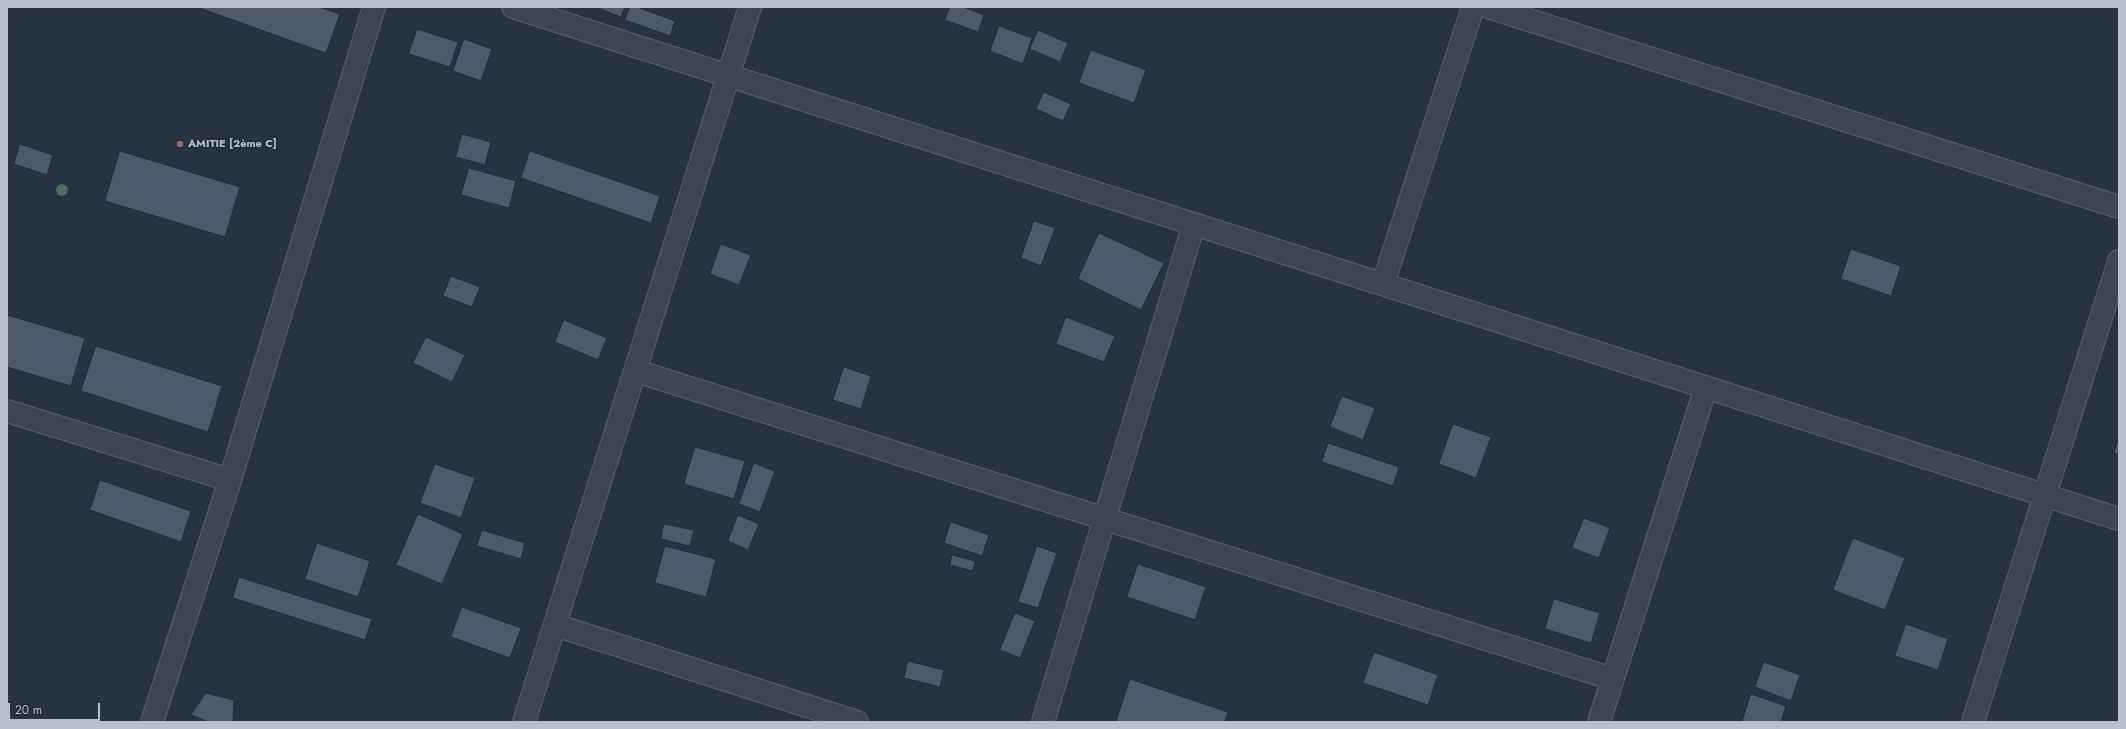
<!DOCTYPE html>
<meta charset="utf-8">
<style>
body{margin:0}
#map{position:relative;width:2126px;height:729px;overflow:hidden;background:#273341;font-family:Jost,sans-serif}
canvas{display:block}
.frame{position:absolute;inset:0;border:8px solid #b9c0cb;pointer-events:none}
.scale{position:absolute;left:8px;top:703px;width:92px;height:18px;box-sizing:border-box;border:2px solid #b9c0cb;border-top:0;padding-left:5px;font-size:12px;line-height:14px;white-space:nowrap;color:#b9c0cb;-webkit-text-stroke:3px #202a37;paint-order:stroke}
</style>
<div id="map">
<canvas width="2126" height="729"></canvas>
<div class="frame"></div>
<div class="scale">20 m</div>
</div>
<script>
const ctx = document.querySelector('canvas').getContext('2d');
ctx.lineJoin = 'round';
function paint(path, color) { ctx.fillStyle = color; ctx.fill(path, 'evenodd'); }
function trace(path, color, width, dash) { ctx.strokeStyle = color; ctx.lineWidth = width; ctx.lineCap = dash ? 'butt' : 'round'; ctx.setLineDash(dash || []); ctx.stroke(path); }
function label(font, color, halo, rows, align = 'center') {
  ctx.font = font + ' Jost,sans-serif'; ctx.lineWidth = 3; ctx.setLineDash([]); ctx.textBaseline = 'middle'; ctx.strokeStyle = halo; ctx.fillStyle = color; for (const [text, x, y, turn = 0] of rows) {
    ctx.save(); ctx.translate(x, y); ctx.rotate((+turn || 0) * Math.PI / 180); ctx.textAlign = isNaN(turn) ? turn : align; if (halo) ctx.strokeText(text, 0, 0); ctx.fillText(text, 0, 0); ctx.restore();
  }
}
const building = new Path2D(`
 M197,7H319L340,14L326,53Z
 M597,7H625L621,17Z
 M630,7H637L675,21L670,36L625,20Z
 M950,7H963L984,15L978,32L945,20Z
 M999,26L1032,38L1023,64L990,51Z
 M417,29L458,42L450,67L409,54Z
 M1038,30L1068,43L1060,62L1030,49Z
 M464,39L492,49L481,81L453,71Z
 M1091,50L1146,70L1134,103L1079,83Z
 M1044,92L1071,104L1063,121L1036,109Z
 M462,134L491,142L485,165L456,157Z
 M20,144L53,155L47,175L14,164Z
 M120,151L240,187L225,237L105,201Z
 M530,151L660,196L651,223L521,178Z
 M469,168L516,181L509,208L461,195Z
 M1034,221L1055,228L1041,266L1021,258Z
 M1099,233L1164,263L1141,310L1078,279Z
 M721,244L751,255L739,285L710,274Z
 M1851,249L1901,266L1891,296L1841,279Z
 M451,276L480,287L472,307L443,296Z
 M7,315L85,338L71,386L7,367Z
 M1066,317L1115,336L1104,362L1056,344Z
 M564,320L607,338L598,360L555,342Z
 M426,337L465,355L452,382L413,363Z
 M96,346L222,386L208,432L81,391Z
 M844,367L871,376L861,409L833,400Z
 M1342,396L1375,408L1363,440L1330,427Z
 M1453,424L1491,437L1476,478L1439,464Z
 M2119,438V454L2114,453Z
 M1328,443L1399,467L1393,486L1322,462Z
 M695,447L745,461L734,499L684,484Z
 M754,463L775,471L760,512L739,504Z
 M435,464L475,478L461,518L420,503Z
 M100,480L191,511L181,542L90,510Z
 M418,514L463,534L442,584L396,565Z
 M738,515L759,524L748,550L728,541Z
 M1584,518L1610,528L1599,558L1572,548Z
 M951,522L989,535L982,556L944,543Z
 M664,524L694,530L690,546L661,539Z
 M482,530L525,543L521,559L477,546Z
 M1853,538L1905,558L1885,610L1833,590Z
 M317,543L370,561L358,597L305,579Z
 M665,546L716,559L706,597L655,583Z
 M1037,546L1057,553L1038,608L1018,602Z
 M952,555L975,561L973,571L950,565Z
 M1138,564L1206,587L1195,620L1127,597Z
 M239,577L372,619L365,640L233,598Z
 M1554,599L1600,613L1591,643L1545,629Z
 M462,607L521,628L510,658L451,637Z
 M1015,613L1035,621L1020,658L1000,650Z
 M1906,624L1948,639L1938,670L1895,656Z
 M1374,652L1438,675L1428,705L1363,683Z
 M908,661L944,670L940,687L904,678Z
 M1764,662L1800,675L1791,701L1755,687Z
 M1130,679L1228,712L1225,722H1116Z
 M206,693L234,700L233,722H208L191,715Z
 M1751,694L1786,706L1781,722H1742Z`);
paint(building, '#4e5a6a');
trace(building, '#222c39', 1);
const street = new Path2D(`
 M513,7L2119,519
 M1488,7L2119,207
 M1383,284L1473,7
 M636,371L1613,679
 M7,411L230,480
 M555,625L857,722
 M152,722L230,480L374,7
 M524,722L750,7
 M1043,722L1194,224
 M1599,722L1706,387
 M1973,722L2119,261`);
trace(street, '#5a636e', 24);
trace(street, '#3c4551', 22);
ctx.fillStyle = '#4f6c60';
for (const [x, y] of [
 [62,190]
]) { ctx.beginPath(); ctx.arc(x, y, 6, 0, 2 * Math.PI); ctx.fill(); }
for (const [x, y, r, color] of [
 [180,144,4,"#8d6e63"]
]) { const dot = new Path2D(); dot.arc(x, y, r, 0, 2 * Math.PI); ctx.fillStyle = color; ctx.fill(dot); trace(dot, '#202a37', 1.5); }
label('bold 11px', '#b9c0cb', '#202a37', [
 ["AMITIE [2ème C]",188,144]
], 'left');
</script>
